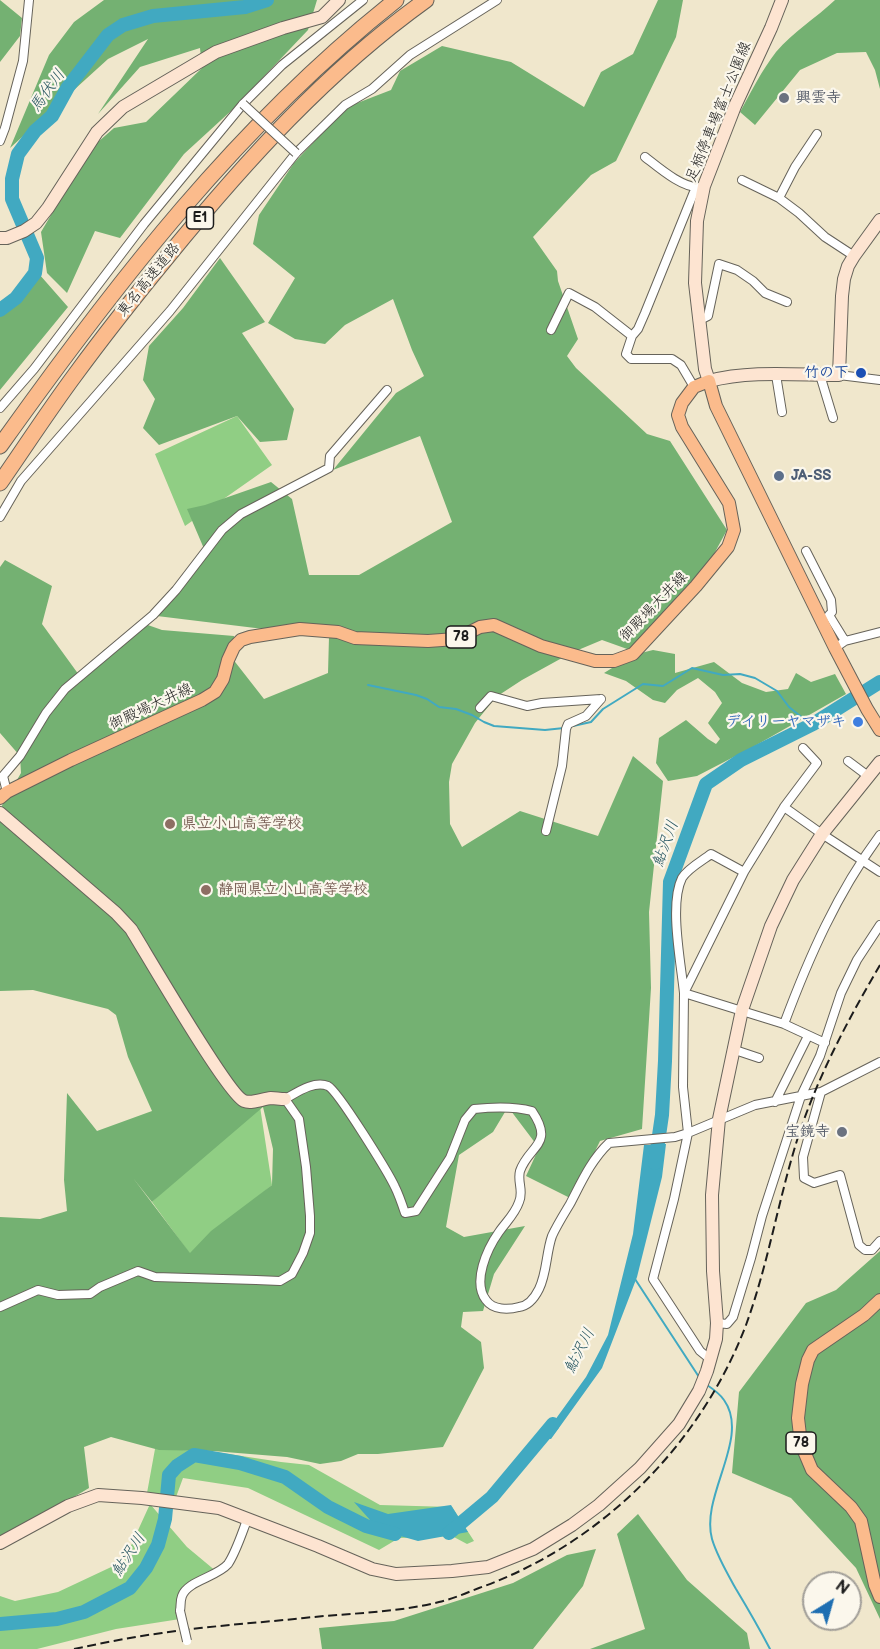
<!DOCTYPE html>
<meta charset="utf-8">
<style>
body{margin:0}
#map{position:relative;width:880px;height:1649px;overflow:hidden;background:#f0e7cc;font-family:"Balsamiq Sans",sans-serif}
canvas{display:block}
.north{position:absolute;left:802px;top:1571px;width:60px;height:60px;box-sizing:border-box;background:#fbf7ec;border:2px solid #a29f99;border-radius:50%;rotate:37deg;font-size:16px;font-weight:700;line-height:24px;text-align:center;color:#1c1c1c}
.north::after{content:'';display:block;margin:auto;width:21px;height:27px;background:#1f6fb2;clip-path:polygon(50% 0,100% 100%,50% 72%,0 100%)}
</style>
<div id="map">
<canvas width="880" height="1649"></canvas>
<div class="north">N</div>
</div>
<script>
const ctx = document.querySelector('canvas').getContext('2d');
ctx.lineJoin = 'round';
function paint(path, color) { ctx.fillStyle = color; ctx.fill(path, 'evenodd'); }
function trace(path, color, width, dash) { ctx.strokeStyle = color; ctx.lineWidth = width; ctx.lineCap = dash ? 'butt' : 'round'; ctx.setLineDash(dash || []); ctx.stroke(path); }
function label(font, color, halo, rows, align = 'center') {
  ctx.font = font + ' "Balsamiq Sans","Klee One",sans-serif'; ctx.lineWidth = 4.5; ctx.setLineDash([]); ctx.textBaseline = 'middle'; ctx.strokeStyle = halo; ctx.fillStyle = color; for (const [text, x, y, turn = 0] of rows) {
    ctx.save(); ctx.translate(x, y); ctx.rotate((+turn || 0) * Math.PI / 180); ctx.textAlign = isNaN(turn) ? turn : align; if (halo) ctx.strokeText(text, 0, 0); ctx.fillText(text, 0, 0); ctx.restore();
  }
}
paint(new Path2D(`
 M237,416L272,465L185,526L155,454Z
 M259,1100L272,1185L190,1254L152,1202Z
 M155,1449L209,1451L281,1462L309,1465L380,1505L452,1507L474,1541L467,1544L452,1536L399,1538L379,1550L248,1488L183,1478L176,1497L147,1493Z
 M150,1504L187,1547L217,1572L182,1594L180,1619L116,1629L37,1649H0V1596L15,1601L58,1592L124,1561Z`), '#90ce84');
paint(new Path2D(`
 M0,0L22,18L20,36L0,62Z
 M104,0H317L308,30L232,110L184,154L120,238L95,231L67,293L47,273L41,232L90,149L114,128L146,122L202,68L200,48L140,67L98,114L148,39L108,59L10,148L49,55L74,22Z
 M658,0H683L676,37L616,161L591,175L533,237L557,271L558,281L578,339L567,356L576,368L647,434L670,441L727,530L708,565L630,650L602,640L571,653L522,680L496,697L475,723L452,764L449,782L450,824L462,847L520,811L598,836L633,756L663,781L649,912L651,988L642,1129L600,1141L572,1199L526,1176L539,1148L508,1107L493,1132L459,1155L446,1227L464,1237L525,1226L494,1274L483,1311L463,1312L461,1327L481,1342L484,1368L443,1447L378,1454H358L341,1461L320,1464L287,1457L213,1451L159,1450L111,1437L84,1447L89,1488L0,1541V1217L40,1219L67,1211L64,1180L67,1093L97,1131L152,1111L128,1057L116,1015L108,1009L33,990L0,991V809L21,773L20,756L0,733V567L5,560L52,586L42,624L79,675L104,650L145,624L162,630L234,636L232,658L264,699L328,673L329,637L157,616L205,551L187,509L205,505L271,482L292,499L309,575H359L452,522L420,436L333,470L396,393L424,376L412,350L393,299L345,325L325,344L295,339L268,323L295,278L253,244L259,215L294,163L347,107L391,90L400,71L442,46L511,62L584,107L601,72L633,54ZM263,1107L273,1149L272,1185L211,1231L190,1253L133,1178L152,1202Z
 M835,0H880V89L875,70L866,52L837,53L800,70L755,125L740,112C751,92 762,70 776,52C793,32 816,18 835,0Z
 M220,258L265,322L242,333L294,409L287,440L260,442L237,416L159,445L143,428L155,399L143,380L149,346L183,308Z
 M39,274L68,307L0,390V316Z
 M653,650L675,654V673L714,662L742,683L766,692L788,689L796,673L811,682L835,674L846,694L753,747L697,776L668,781L656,763L659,738L686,720L708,739L716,744L720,739L708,723L722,703L715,692L698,678L677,690L665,703L653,700L626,681L604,673L633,655Z
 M880,1251V1619L856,1568L791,1498L732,1473L739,1392L806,1303L836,1290Z
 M638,1514L687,1580L747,1633L750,1649H590L645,1629L617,1534Z
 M596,1549L583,1586L533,1649H322L319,1628L394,1621L513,1583L567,1555Z`), '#74b172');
paint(new Path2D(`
 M666,1144L662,1177L637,1277L602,1368L551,1439L542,1438L586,1377L608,1335L633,1234L644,1145Z
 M354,1502L388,1514L451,1505L468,1532L418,1541L379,1530Z`), '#41a9c1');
trace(new Path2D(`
 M368,685L416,695L427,699L439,707L456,709L472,715L484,722L494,726L545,730L564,728
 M573,726L591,722L603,709L643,684L663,686L692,668L723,675L740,674L755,678L777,691L789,707L804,719L813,724
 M635,1279L699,1377
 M707,1385C713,1389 720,1394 724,1400C751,1438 700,1495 712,1539C717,1556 727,1573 736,1589C748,1609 759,1628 770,1649`), '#41a9c1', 2);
trace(new Path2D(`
 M0,310L16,298L35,273L37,258L12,199V179L18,154L35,131L52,116L68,87L108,35L123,25L153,16L245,7L267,0
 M655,1163L662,1115L665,1061L670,882L706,784L741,760L813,724L880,682
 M449,1533L492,1497L553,1424
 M0,1624L57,1619L84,1612L130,1588L146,1568L158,1545L165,1519L169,1475L177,1466L194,1455L240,1463L285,1477L328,1507L366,1526L395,1534`), '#41a9c1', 14);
const street = new Path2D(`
 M0,141L5,128L23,61L29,0
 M645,157C658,167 683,189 700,187
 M742,180L779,198L799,213L825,237L854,256
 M779,198L795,167L817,134
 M698,321L708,316L719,264L737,270L753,281L765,293L787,302
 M551,330L569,293L595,307L632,336L626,354L631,359H672L681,365L694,387
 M632,336L638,329L645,313L696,187
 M776,375L782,412
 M820,375L833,418
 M839,375L880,380
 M0,408L34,369L144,224L243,104L282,65L363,0
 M0,517L21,481L170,311L296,153L345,105L372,89L410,55L497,0
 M806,551L831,600L832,612L829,615L845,641
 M835,648L845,641L880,632
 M480,708L491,696L527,706L542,703L601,699
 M848,761L868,776
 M7,792L3,776L20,756L46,713L65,689L153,615L176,590L222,530L241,514L329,468L330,456L387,390
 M784,807L822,834L880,872
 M546,831L562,766L566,729L568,724L586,716L601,699
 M744,872L711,854C702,861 688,868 682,878C669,904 681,963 684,993L784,1024L825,1043
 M784,1024C809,957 837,893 880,835
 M732,1049L759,1058
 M821,1092L803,1157L804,1178L814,1183L840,1175L859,1245L865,1250H872L880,1241
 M775,1102L808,1036
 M0,1307L38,1290L58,1295L90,1294L100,1287L138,1271L155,1277L256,1280L280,1281L292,1274L303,1253L310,1233V1216L306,1167L299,1119L285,1099C296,1093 314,1080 328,1086C338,1091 388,1172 395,1187C399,1195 402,1204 405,1213L416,1211L450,1158L465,1120L474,1109C493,1107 513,1106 532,1111C555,1145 529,1145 520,1171C517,1182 524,1191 519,1202C515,1214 506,1222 499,1232C487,1249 472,1282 486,1300C493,1310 508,1310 519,1307C528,1306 535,1297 539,1289C547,1273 546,1253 552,1236C557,1225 564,1214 570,1204C581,1183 591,1160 609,1143L675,1137L688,1133L755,1105L821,1092L880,1062
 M717,1323L727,1324L733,1317L751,1258L762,1216L801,1096L820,1056L841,993L857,960L880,925
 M711,1360L700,1351L653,1279L674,1199L688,1133L683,1087L684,993L744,872L784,807L817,763L803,748
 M180,1611C181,1606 180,1601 182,1596C187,1581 217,1577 228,1564C236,1552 242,1533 247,1520`);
const secondary = new Path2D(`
 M782,0L771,28L735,106L704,186L697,221L695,283L705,369L709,381C750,370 797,375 839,375L842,296L844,279L848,266L854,256L880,220
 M0,238H7L24,231L36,223L48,208L97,132L123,107L216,52L283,28L322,17L339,0
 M0,813L116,913L131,929C146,953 228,1095 244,1101C252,1104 262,1099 271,1098C275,1098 280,1099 285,1099
 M0,1543L68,1506L98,1495L142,1498L219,1508L318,1546L372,1569L396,1574L452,1571L488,1567L533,1549L572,1525L599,1505L640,1468L679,1424L699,1391L707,1371L716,1339L717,1323L713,1271L712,1195L719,1119L742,1010L771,926L793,880L822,834L880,762`);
const primary = new Path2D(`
 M0,798L7,792L71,760L202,700L215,692L223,679L228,660L234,647L241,640L250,637L300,629L338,632L355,638L428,641L456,639L480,627L494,625L541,646L595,661H614L633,654L696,586L728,547L734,530L729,503L682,427L678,415L682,403L694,387L709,381L716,406L835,648L867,709L880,730
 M880,1300L864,1315L813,1350L808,1360L802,1384L798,1418L801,1444L812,1470L851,1507L861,1521L875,1585L880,1597`);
const highway = new Path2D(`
 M0,446C116,283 238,125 396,0
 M0,483C25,447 49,410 75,375C105,334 136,295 168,256C245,162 327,71 426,0`);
trace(street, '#66635a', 10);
trace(secondary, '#66635a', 14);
trace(primary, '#66635a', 14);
trace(highway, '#66635a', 17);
trace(street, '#fff', 8);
trace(secondary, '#fde4d1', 12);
trace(primary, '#fbbb8c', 12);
trace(highway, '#fbbb8c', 15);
trace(new Path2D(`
 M74,1649C103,1643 132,1637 162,1633C209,1626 256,1623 304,1618C349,1613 395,1613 439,1602C453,1599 466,1593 479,1588C600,1545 700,1446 746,1325C769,1262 779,1195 800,1131C820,1072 849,1018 880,965`), '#1c1c1c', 2, [9, 4.5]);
const streetBridge = new Path2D(`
 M243,104L296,153
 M180,1611L187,1641`);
trace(streetBridge, '#66635a', 10, []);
trace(streetBridge, '#fff', 8);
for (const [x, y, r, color] of [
 [784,98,6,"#6b7280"],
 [861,373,6,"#1a4fb4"],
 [779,476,6,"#5c6f8a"],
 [858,722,6,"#3f7fe0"],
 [170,824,6,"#8d6e63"],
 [206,890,6,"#8d6e63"],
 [842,1132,6,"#6b7280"]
]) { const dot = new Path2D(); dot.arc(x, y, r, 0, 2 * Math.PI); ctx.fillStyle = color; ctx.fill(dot); trace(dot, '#fbf7ec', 2); }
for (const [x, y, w] of [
 [200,218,27],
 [461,637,30],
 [801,1443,30]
]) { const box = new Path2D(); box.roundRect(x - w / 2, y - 11, w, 22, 4.5); ctx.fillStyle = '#fbf7ec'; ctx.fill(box); trace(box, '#1c1c1c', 1.5); }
label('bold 14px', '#1c1c1c', null, [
 ["E1",200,218],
 ["78",461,637],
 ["78",801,1443]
]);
label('bold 15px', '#5b616d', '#fbf7ec', [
 ["興雲寺",796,98],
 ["宝鏡寺",830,1132,"right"]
], 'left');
label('15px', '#1c1c1c', '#fbf7ec', [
 ["足柄停車場富士公園線",719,112,-68],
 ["東名高速道路",149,280,-51],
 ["御殿場大井線",654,607,-46],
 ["御殿場大井線",151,707,-25]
]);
label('bold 15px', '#164399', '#fbf7ec', [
 ["竹の下",849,373]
], 'right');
label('bold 15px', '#4e5e75', '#fbf7ec', [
 ["JA-SS",791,476]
], 'left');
label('bold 15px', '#366cbe', '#fbf7ec', [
 ["デイリーヤマザキ",846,722]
], 'right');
label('bold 15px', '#785e54', '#fbf7ec', [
 ["県立小山高等学校",182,824],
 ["静岡県立小山高等学校",218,890]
], 'left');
label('italic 16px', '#2d5b66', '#fbf7ec', [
 ["馬伏川",48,91,-54],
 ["鮎沢川",666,844,-70],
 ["鮎沢川",580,1351,-63],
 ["鮎沢川",129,1555,-57]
]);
</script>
